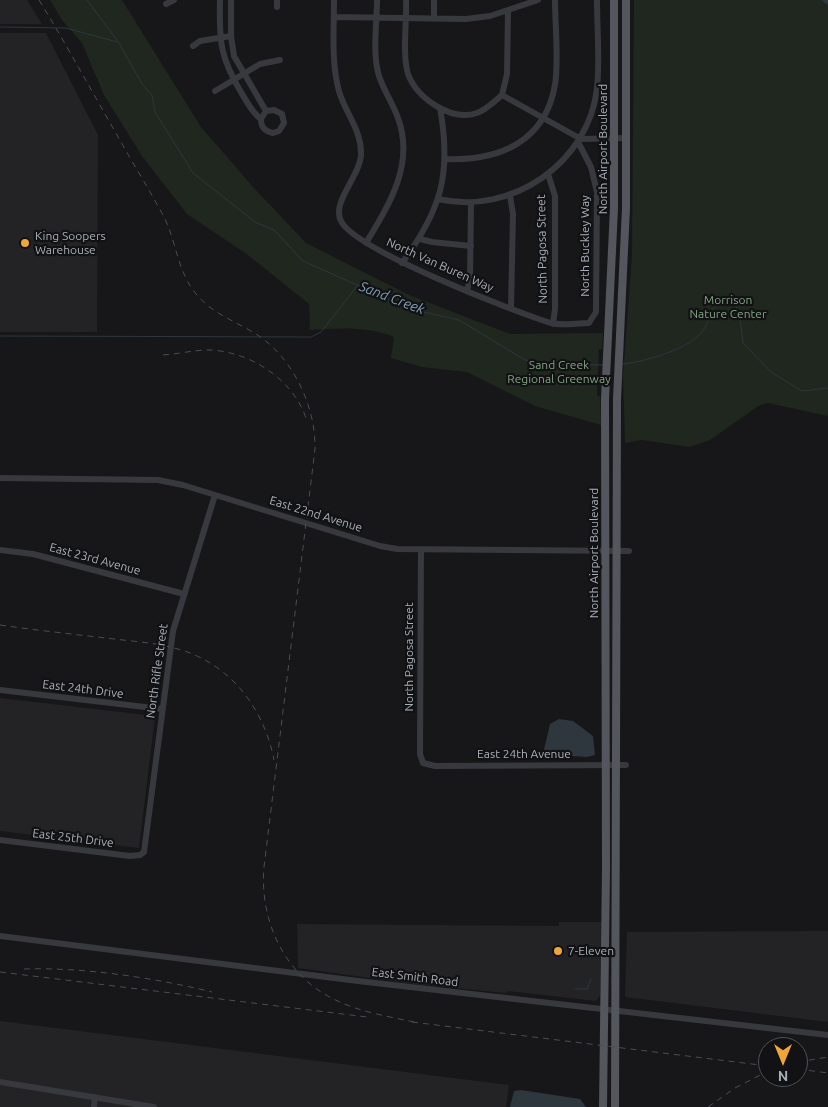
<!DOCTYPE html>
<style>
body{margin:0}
#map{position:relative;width:828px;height:1107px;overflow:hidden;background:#171719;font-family:Ubuntu,sans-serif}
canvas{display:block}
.north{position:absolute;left:758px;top:1037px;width:50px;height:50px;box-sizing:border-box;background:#121214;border:1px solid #4e5156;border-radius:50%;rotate:180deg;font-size:14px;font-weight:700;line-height:20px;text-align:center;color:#a9afb9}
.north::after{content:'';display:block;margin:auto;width:18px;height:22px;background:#efa639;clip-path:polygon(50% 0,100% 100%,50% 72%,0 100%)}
</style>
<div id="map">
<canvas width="828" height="1107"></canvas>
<div class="north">N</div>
</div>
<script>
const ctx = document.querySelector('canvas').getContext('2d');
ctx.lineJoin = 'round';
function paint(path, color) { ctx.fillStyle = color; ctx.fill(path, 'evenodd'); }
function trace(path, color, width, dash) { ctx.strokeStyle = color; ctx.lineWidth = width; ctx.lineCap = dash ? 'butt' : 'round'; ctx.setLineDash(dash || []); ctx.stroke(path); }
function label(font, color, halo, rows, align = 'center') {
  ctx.font = font + ' Ubuntu,sans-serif'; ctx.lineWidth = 4.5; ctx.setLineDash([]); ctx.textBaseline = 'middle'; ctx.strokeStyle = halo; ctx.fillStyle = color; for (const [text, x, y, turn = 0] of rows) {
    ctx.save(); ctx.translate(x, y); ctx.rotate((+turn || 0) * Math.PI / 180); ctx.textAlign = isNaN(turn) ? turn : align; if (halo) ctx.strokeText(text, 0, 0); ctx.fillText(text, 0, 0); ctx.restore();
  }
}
paint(new Path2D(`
 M0,0H27L42,24H0Z
 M0,33H46L98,135L97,332H0Z
 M0,698L155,716L139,848L0,831Z
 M559,922H601L600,995L596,1001L508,991L506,993L414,984L298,968L297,924L559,926Z
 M828,931V1022L625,997L627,932Z
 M0,1021L509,1085L506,1107H0Z`), '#232326');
paint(new Path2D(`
 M50,0H122L201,127L254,188L306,243L409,295L510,334L603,333L602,349H599L597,395L600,397L601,425L535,406L467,372L422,367L391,358L394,337C369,326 337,328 310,330L309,304L248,255L187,214L142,156L104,95L82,43L62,20Z
 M634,0H828V416L768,403L760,405L710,440L690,447L642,440L625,443L623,376L632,255Z`), '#1f271f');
paint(new Path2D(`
 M559,719L573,721L593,736L595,755L587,757L543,754L550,724Z
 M521,1090L580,1099L586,1107H510L514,1091Z`), '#2d373d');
trace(new Path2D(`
 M87,0L119,43L142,84L152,95L155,112L193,173L255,222L274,230L303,261L411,309L459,320L525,360L545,364L603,365
 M0,27L66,28L117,42
 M0,336L311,337L321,332L358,285
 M622,364C641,363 685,350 699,335C714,320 704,309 729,296L733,298L740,317L743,343L771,372L802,391L828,388
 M575,989H587L591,979`), '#2d373d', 1);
trace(new Path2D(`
 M825,0L828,2`), '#2d373d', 5);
trace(new Path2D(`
 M220,0C219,42 220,57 242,94C248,103 252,113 261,119C261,128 265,131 273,133L279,131L284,123L282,114L274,110L266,111L261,119
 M231,0V36L234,56L266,111
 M277,0V7
 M334,0C334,29 331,62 339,91C345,113 362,130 361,155C360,176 331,203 341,221C355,250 515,312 551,323C562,326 577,323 589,323L596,312L597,192L591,167L578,142
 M406,0C407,21 402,54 408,74C417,98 451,122 477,113C486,110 495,101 502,95L507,74L508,11
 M166,4L174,0
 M334,17L466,19L490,16L538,0
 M434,18V0
 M193,46L200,41L231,36
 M215,91L260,64L280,60
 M502,95L581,139L626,138
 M446,159C499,161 545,142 555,85C559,59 555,26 555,0
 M548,174L555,196V309L553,324
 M510,196L513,214L511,308
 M438,199C511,216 589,163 597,88C600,60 597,29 597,0
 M420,239L432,242L471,246
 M366,243C389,205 415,164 398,118C393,104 384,91 379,76C372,53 377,24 377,0
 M402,263C441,210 452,174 440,108
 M467,290L470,279L471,204
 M0,478L158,480L183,485L380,546L397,549L629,551
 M0,550L33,554L184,594
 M421,550L420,754L423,763L435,766L626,765
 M0,690L162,709
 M0,840L130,856L140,855L144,852L173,631L215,495
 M0,936L358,981L828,1035
 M0,1082L154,1107
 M94,1107L95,1097`), '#38393e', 6);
trace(new Path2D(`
 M603,1107L606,869L605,399L614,208V0
 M615,1107L617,399L626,208V0`), '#54565d', 8);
trace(new Path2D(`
 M39,0C66,44 91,90 117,135C132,162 149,189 164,217C176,241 177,268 193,290C208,311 230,319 251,331C291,353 316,405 315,449L264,867C259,923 287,980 340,1002C364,1013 392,1017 418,1023
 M163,355C178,354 194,350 209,350C249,351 293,379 306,418
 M0,625C35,630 71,634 106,638C128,641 152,642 174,648C228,661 264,707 274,760
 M24,969C84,967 155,978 212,992
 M0,972L367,1017
 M412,1022L768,1066
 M798,1062L828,1057
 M798,1069L828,1073
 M708,1107L735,1088L768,1071`), '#4b4d53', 1, [6, 5]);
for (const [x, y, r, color] of [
 [25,243,5,"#efa639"],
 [558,951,5,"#efa639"]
]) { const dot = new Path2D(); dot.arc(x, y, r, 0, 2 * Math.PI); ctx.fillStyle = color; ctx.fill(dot); trace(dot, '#121214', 2); }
label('12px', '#a9afb9', '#121214', [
 ["North Airport Boulevard",603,149,-90],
 ["North Buckley Way",585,246,-90],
 ["North Pagosa Street",542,249,-91],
 ["North Van Buren Way",440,265,24],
 ["East 22nd Avenue",316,514,17],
 ["North Airport Boulevard",594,553,-90],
 ["East 23rd Avenue",95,559,15],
 ["North Pagosa Street",409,657,-90],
 ["North Rifle Street",157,671,-82],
 ["East 24th Drive",83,689,7],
 ["East 24th Avenue",524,754],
 ["East 25th Drive",73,838,7],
 ["East Smith Road",415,977,7]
]);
label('12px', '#a9afb9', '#121214', [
 ["King Soopers",35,236],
 ["Warehouse",35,250],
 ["7-Eleven",568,951]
], 'left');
label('12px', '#81a381', '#121214', [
 ["Morrison",728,300],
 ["Nature Center",728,314],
 ["Sand Creek",559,365],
 ["Regional Greenway",559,379]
]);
label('italic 14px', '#819fb3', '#121214', [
 ["Sand Creek",392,298,21]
]);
</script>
